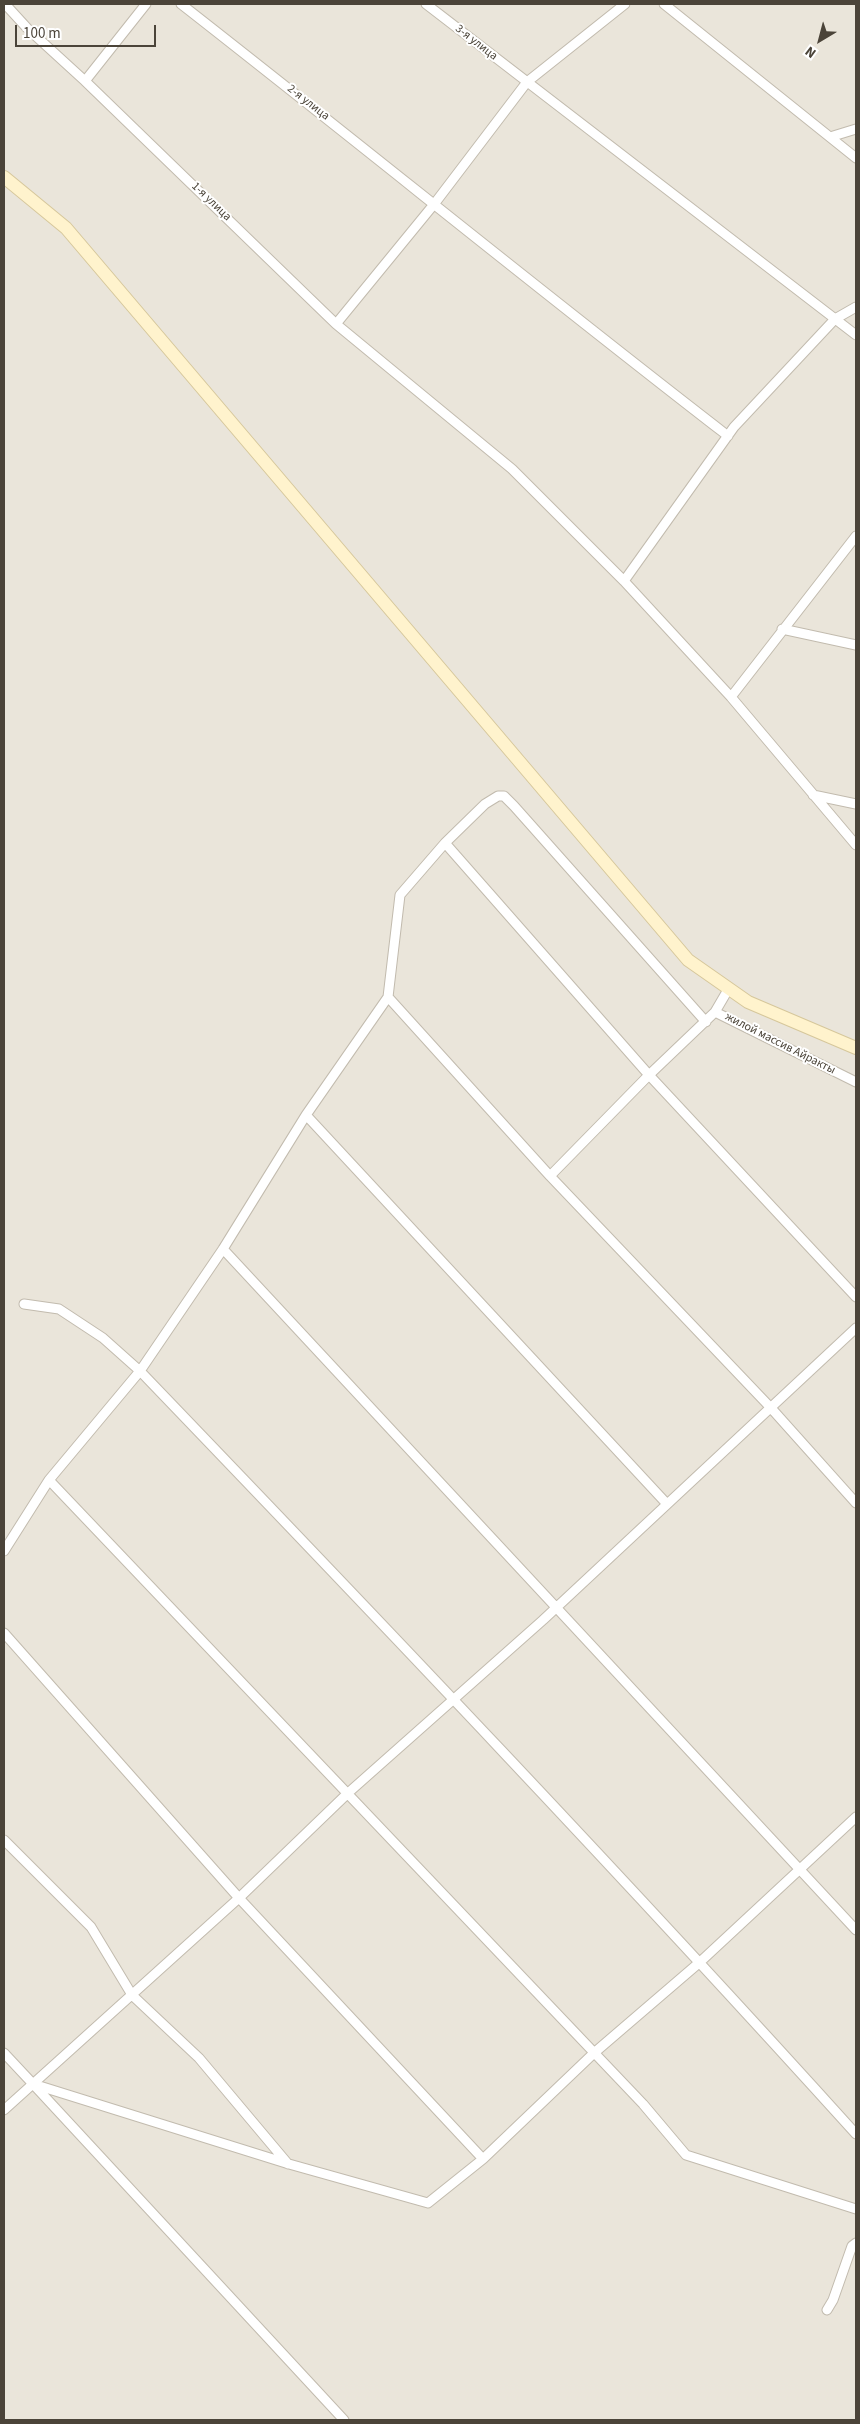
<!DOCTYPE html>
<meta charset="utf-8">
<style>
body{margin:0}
#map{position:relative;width:860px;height:2424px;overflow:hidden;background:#f6f3ec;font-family:"Source Sans 3",sans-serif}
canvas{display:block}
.frame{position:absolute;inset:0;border:5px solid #4b4439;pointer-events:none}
.north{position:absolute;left:795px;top:15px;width:50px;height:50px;-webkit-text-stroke:4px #fff;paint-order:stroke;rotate:217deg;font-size:14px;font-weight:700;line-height:20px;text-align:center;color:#4b4439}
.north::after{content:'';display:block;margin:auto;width:18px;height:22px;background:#4b4439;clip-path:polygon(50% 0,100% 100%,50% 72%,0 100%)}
.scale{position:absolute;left:15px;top:25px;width:141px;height:22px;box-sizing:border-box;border:2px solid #4b4439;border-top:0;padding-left:6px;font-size:15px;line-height:18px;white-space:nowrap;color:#4b4439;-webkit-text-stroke:4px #fff;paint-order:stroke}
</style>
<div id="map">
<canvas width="860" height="2424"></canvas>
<div class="frame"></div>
<div class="north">N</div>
<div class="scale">100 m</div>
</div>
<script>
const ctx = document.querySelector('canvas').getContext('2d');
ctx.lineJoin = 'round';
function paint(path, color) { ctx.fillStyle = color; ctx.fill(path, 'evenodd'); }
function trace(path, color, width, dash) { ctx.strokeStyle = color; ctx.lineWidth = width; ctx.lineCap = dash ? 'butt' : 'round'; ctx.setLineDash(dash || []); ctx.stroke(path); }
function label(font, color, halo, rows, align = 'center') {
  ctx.font = font + ' "Source Sans 3",sans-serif'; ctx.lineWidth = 4; ctx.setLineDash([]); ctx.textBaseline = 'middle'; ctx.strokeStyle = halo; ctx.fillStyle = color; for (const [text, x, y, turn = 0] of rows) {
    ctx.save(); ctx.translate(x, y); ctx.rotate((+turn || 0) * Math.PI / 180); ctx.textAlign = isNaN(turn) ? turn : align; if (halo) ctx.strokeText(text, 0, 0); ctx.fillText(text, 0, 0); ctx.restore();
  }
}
paint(new Path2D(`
 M4,4H856V2420H4Z`), '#eae5da');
const street = new Path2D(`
 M5,4L27,28L85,81L336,324L512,469L624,581L731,697
 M181,4C364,147 544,294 728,436
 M426,4L856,335
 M664,4L856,158
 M85,81L146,4
 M830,137L856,129
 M336,324L435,203L527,82L625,4
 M856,536L731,697L856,845
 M624,581L734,427L835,319L856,307
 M782,629L856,645
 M813,795L856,804
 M445,843L649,1075L856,1297
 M388,997L550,1176L771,1408L856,1503
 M715,1012L729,988
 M306,1115L667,1504
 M550,1176L649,1075L715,1012L856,1082
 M223,1249L856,1930
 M24,1304L59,1309L103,1338L140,1371C382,1623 622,1875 856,2134
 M49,1480L643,2104L686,2155L856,2209
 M4,1551L49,1480L140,1371L223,1249L306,1115L388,997L400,895L445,843L485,804L498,796H504L514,806L706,1022
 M4,1633L239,1898L483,2159L594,2053L700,1962L856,1817
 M4,1840L91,1927L132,1995L199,2058L288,2164
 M4,2053L33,2084L289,2164L428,2203L483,2159
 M33,2084L344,2420
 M4,2110L239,1898L348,1793L543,1620L856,1328
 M827,2310L833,2300L852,2246L856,2243`);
const secondary = new Path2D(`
 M4,177L66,228L688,960L748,1002L856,1048`);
trace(street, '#c2bbae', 11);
trace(secondary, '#d6c79b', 14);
trace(street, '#fff', 9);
trace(secondary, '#fff3cd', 12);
label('12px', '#4b4439', '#fff', [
 ["3-я улица",476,43,38],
 ["2-я улица",308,103,38],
 ["1-я улица",211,202,44],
 ["жилой массив Айракты",780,1044,27]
]);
</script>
